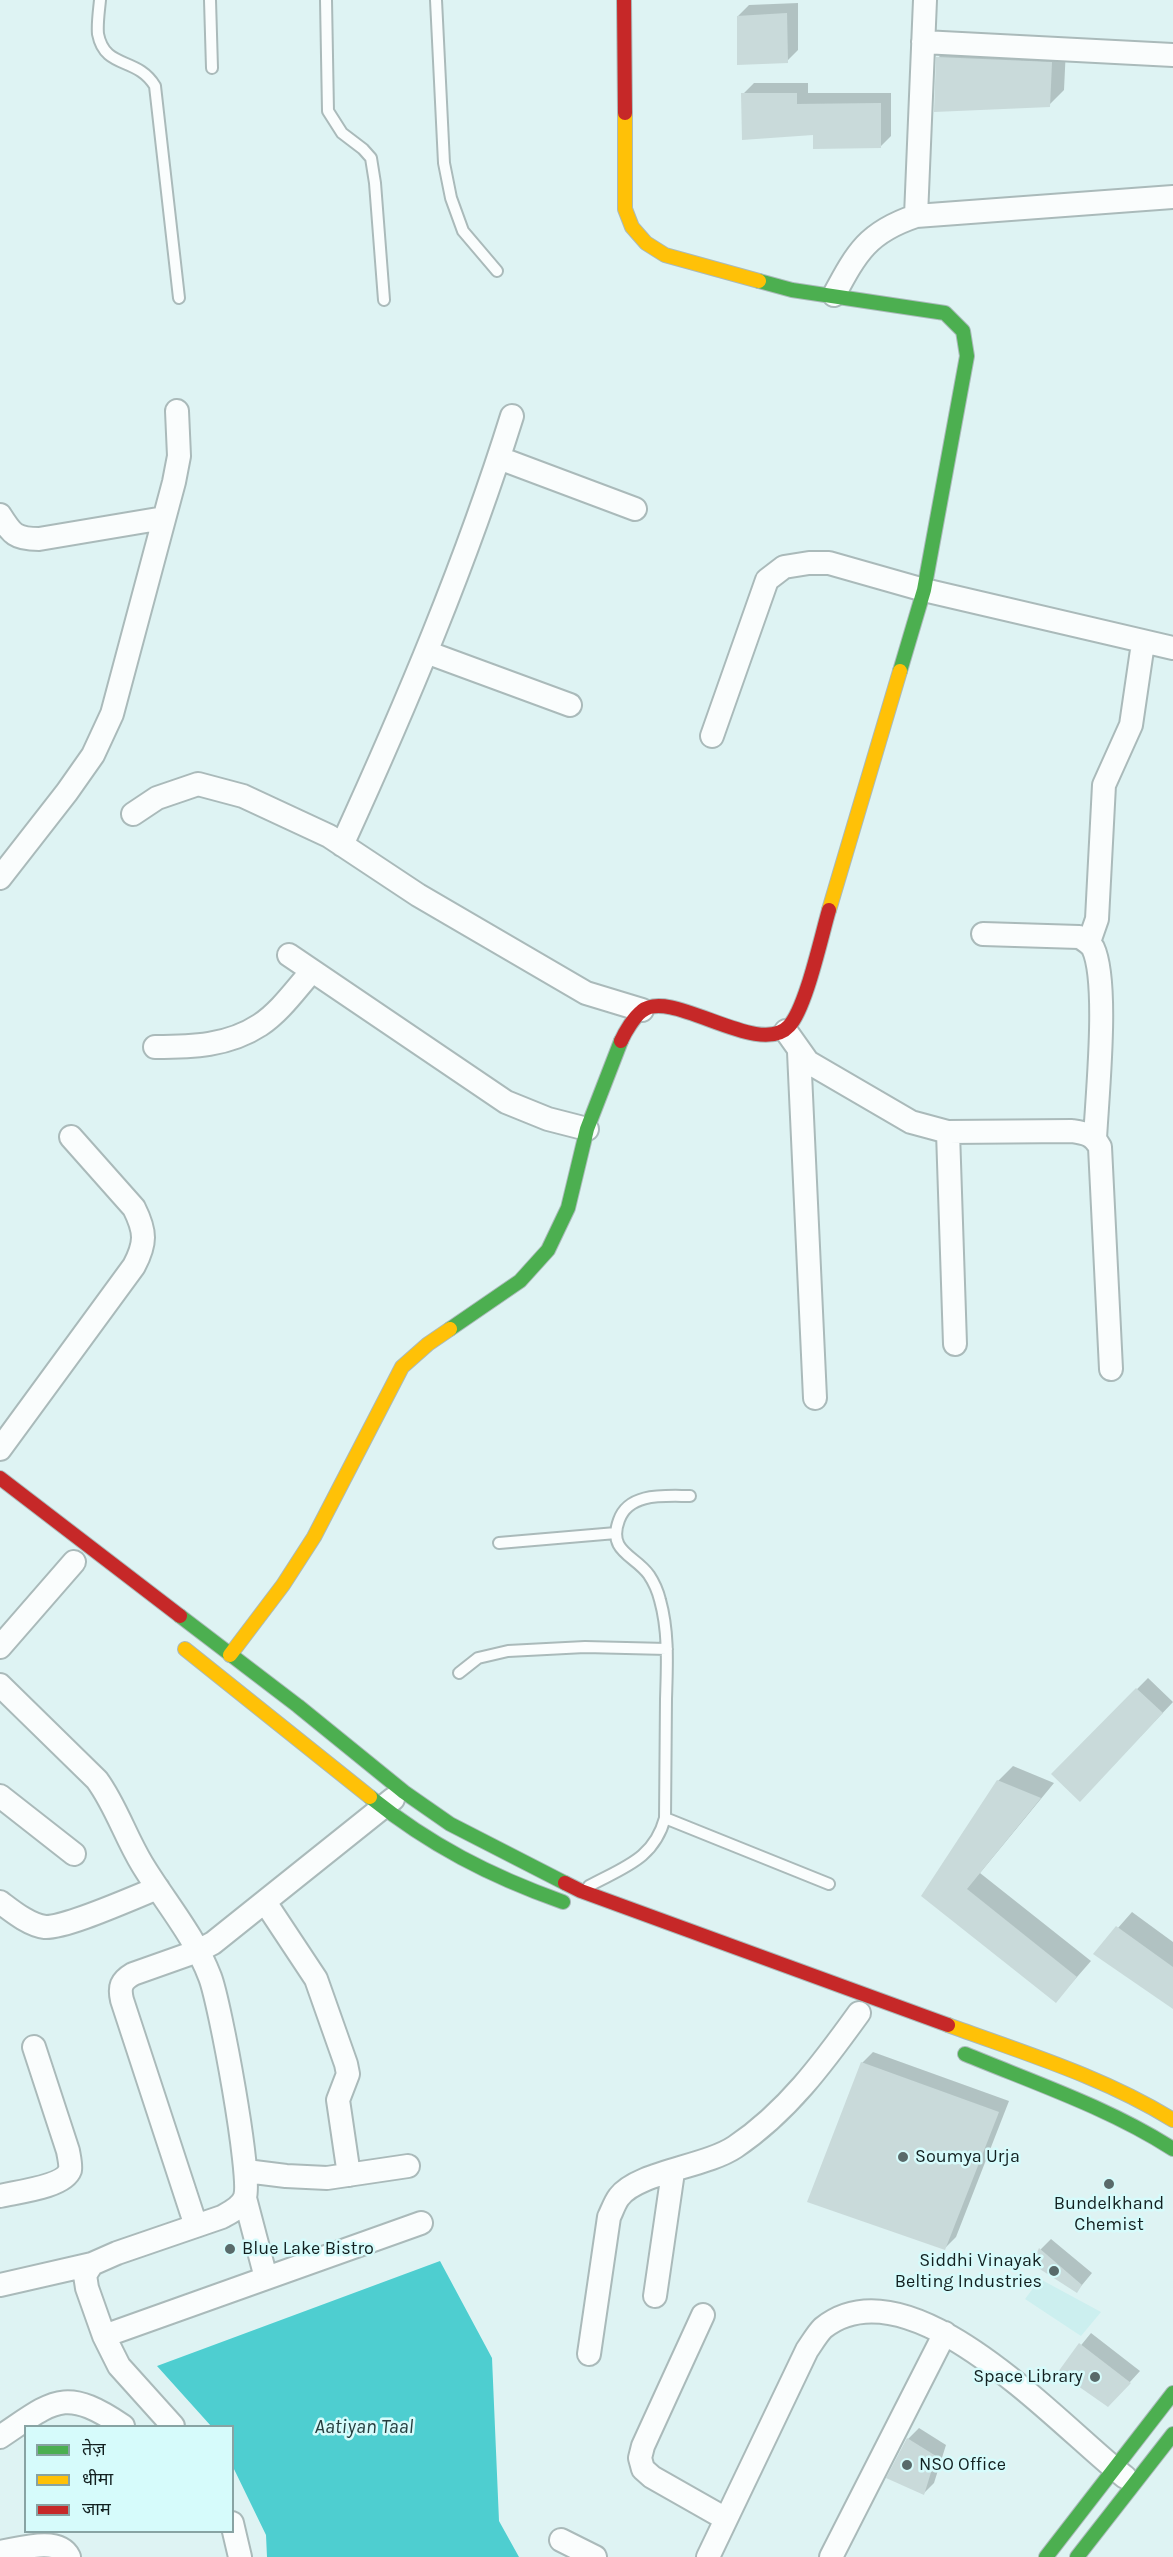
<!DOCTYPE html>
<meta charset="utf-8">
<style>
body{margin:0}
#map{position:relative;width:1173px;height:2557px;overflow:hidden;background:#def3f3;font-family:Karla,"Noto Sans Devanagari",sans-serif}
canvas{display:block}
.legend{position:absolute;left:24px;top:2425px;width:210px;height:108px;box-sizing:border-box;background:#d6fbfb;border:2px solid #88a3a3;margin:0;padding:8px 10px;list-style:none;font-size:18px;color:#122020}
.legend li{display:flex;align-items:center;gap:12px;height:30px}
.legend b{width:30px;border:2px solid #88a3a3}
</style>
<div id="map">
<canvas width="1173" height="2557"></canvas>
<ul class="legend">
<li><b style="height:8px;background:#4caf50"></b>तेज़</li>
<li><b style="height:8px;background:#ffc107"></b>धीमा</li>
<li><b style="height:8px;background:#c62828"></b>जाम</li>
</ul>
</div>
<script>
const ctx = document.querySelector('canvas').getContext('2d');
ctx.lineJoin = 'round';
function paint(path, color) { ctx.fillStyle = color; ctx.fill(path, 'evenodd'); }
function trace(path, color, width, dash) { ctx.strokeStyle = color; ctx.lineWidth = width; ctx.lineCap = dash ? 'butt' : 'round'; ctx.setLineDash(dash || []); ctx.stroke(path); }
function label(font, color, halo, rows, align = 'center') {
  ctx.font = font + ' Karla,sans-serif'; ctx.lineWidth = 5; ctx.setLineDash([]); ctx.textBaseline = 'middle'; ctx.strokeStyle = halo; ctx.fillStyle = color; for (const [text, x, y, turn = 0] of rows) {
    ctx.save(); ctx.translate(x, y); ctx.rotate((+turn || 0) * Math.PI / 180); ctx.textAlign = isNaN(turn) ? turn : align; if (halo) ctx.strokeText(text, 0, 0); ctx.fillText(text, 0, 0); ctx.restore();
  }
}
paint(new Path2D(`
 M1040,2279L1101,2312L1081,2336L1025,2299Z`), '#ccefef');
paint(new Path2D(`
 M440,2261L492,2358L499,2521L519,2557H267L266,2535L233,2467L232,2426H211L157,2366Z`), '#4eced0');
paint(new Path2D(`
 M798,3V50L787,61L738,16L749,5Z
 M952,43L1066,48L1064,90L1049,105L938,58Z
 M754,83H808V93H891V136L880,147L814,134L743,94Z
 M1148,1678L1173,1702L1091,1789L1053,1774Z
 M1013,1766L1054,1783L980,1873L1091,1961L1056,2001L923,1896L998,1781Z
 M1132,1912L1173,1942V2007L1095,1954Z
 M873,2052L1009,2101L956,2237L945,2248L862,2063Z
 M1051,2239L1092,2273L1077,2291L1034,2263L1041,2249Z
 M1091,2333L1140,2371L1119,2394L1060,2371Z
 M919,2428L946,2445L934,2483L923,2494L888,2477L908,2439Z`), '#0003');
paint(new Path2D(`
 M787,13L788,63L737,65V16Z
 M936,57L1052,62L1050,107L934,112Z
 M741,93H797V104L881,103V148L813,149V135L742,140Z
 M1136,1688L1163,1713L1080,1802L1051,1774Z
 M997,1780L1041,1798L967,1889L1077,1977L1056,2003L921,1896Z
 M1116,1926L1173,1967V2009L1093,1954Z
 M861,2062L999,2112L945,2250L807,2202Z
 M1039,2248L1082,2285L1077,2293L1032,2264Z
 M1079,2343L1131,2383L1108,2407L1058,2372Z
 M907,2438L936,2456L924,2495L886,2478Z`), '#c9dada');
const lane = new Path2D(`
 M100,0C99,11 97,23 98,34C105,70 137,56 155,86L179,298
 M210,0L212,68
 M326,0L328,111L342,133L363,149L371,158L375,183L384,300
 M436,0L444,163L451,198L463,231L497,271
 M499,1543L616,1533
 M459,1673L478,1658L508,1651L585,1647L667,1649
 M665,1818L829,1884
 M589,1886C624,1867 654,1859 665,1818C665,1778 666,1739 666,1699C667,1666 669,1632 660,1600C658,1592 653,1581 649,1575C635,1555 607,1552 619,1520C629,1492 665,1496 690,1496`);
const street = new Path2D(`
 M923,42L1173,55
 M916,216L925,0
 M834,295C857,252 868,232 916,216L1173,197
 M499,458L635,509
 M0,515C12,534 15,539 39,539L164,518
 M426,652L570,705
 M712,736L767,580L784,567L809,563H829L924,590L1173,648
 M133,814L157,798L198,784L243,796L329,836L418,895L586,993L642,1010
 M342,845C406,705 466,563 512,416
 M0,878L67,792L93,755L112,714L174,482L179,456L177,411
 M983,934L1079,937C1085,940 1089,942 1093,948C1109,982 1097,1097 1095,1139
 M1089,942L1097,919L1104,785L1131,725L1143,643
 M289,955L506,1102L548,1119L587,1129
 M786,1031L808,1062L911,1122L948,1132L1072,1131C1085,1133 1093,1134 1100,1147L1111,1369
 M155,1047C192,1047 228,1046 260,1025C280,1012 296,989 312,971
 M799,1052L815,1398
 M948,1132L955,1344
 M0,1449L134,1266C146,1243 146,1232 134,1208L71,1137
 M0,1647L74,1562
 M0,1685L97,1780C116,1806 125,1836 142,1864C165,1902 194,1935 210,1977C220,2003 252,2176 245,2197C242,2207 231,2212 222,2217L117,2253L92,2264L85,2275L87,2288L104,2336L119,2366L173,2426
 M0,1796L74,1854
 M0,1902C12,1911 29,1925 45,1927C67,1928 134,1897 158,1888
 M265,1902L316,1979L346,2064L348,2074L338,2100L349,2175
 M246,2171L286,2176L327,2178L408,2166
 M0,2196C16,2192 64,2187 70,2170C71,2165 69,2157 68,2151L34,2047
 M245,2198L266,2278
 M196,2226L122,2000C119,1987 121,1981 133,1974L198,1951L213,1943L393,1799
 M0,2285L92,2264
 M655,2296L673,2172
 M703,2315L643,2446L640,2458L643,2469L652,2477L726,2519
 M104,2336L421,2223
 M589,2354L609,2217C612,2211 615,2202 619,2197C638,2172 705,2167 735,2147C787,2112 823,2063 859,2013
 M0,2437C54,2401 64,2386 123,2426
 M232,2523L240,2557
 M561,2540L595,2557
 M0,2552C19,2549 59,2536 69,2557
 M708,2557L807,2350C812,2343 817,2334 823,2328C911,2258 1061,2428 1125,2477
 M831,2557L945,2333`);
const fast = new Path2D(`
 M759,281L792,290L945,313L963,331L967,356L924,590L900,671
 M450,1329L520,1281L548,1250L568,1208L587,1129L621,1041
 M180,1616L298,1706L404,1792L450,1824L565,1883
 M370,1797C430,1845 490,1876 563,1902
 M965,2054C1035,2083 1109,2108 1173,2149
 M1046,2557L1173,2393
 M1077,2557L1173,2434`);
const slow = new Path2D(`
 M625,113V209L632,227L646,243L665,255L759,281
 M829,910L900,671
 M185,1649L370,1797
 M230,1655L283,1585L314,1537L402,1367L428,1344L450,1329
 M948,2025C1024,2053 1104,2077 1173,2120`);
const jam = new Path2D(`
 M624,0L625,113
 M621,1041C625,1032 634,1017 642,1011C671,987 759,1059 789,1026C806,1008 821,937 829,910
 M0,1478L180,1616
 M565,1883L581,1891L948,2025`);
trace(lane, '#aababa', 14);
trace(street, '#aababa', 26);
trace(fast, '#aababa', 16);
trace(slow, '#aababa', 16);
trace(jam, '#aababa', 16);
trace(lane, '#fafdfd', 10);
trace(street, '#fafdfd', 22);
trace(fast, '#4caf50', 14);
trace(slow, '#ffc107', 14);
trace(jam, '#c62828', 14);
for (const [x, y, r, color] of [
 [903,2157,6,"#596a6a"],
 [1109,2184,6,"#596a6a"],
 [230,2249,6,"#596a6a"],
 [1054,2271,6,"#596a6a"],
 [1095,2377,6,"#596a6a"],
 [907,2465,6,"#596a6a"]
]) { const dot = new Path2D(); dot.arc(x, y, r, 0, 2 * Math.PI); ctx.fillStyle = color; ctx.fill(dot); trace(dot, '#d6fbfb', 2); }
label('18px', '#122020', '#d6fbfb', [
 ["Soumya Urja",915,2157],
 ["Bundelkhand",1109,2204,"center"],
 ["Chemist",1109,2225,"center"],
 ["Blue Lake Bistro",242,2249],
 ["Siddhi Vinayak",1042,2261,"right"],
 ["Belting Industries",1042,2282,"right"],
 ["Space Library",1083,2377,"right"],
 ["NSO Office",919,2465]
], 'left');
label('italic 20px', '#253d3e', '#d6fbfb', [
 ["Aatiyan Taal",364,2427]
]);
</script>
